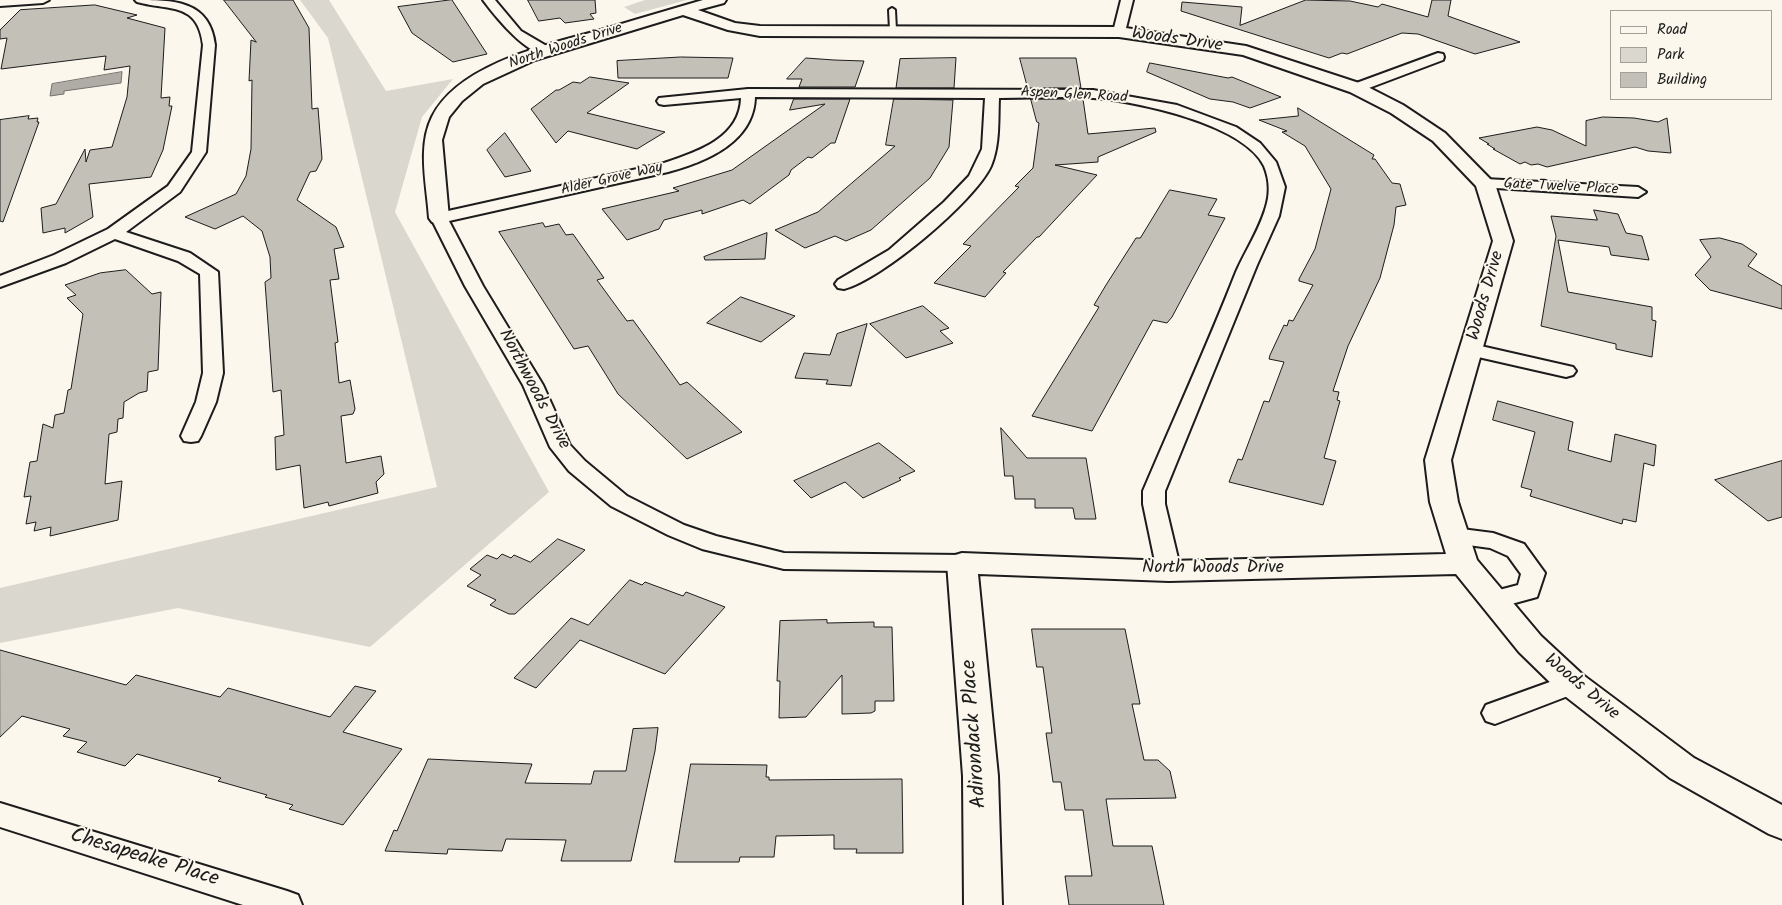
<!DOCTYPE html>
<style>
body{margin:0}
#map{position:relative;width:1782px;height:905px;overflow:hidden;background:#fbf7ec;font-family:Kalam,sans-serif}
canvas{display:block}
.legend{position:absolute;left:1610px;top:10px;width:162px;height:90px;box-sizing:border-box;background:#fbf7ec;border:1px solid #a29f99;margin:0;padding:6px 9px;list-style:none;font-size:15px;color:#1c1c1c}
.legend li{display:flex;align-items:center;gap:10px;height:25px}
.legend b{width:25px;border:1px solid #a29f99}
</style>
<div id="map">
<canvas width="1782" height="905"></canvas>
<ul class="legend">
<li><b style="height:6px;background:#fbf7ec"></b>Road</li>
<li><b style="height:14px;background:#dad7ce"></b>Park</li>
<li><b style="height:14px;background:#c3c0b8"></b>Building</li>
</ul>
</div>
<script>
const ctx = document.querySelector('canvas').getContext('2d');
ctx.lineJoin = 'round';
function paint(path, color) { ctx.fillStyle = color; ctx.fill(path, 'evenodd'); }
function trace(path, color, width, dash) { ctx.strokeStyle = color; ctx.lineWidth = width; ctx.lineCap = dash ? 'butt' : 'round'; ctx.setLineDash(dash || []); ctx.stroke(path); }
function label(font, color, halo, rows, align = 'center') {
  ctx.font = font + ' Kalam,sans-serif'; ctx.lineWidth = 4; ctx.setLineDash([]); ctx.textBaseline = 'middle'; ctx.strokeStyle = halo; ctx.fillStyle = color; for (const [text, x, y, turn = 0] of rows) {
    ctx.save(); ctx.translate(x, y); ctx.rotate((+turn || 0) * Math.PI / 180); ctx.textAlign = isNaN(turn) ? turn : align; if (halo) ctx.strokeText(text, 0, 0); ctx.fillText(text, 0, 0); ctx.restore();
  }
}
paint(new Path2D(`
 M300,0H329L386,91L453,79L422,117L395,212L549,492L370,647L178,608L0,643V588L437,487L328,38Z
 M645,0H687L635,14L624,7Z`), '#dad7ce');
const water = new Path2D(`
 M122,72L121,83L64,91V94L50,96L52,84Z`);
paint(water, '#afaca5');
trace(water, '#74726e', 1);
const building = new Path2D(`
 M224,0H293L309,28L312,109L318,108L322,159L316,171L310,172L297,200L336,227L344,247L334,249L339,279L330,280L338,342L335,343L339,383L350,380L355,409L353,414L341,416L346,463L381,456L384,474L376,482L378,493L329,506L328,502L304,508L300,465L276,470L275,437L284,435L281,390L273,392L265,282L271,278L270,257L262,231L243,216L215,229L185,217L236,194L246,176L251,149L252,80L249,81L251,40L256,42Z
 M452,0L465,20L487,54L453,62L412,33L398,7Z
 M528,0H595L596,13L590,14L594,19L565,23L560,18L539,21Z
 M1306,0L1350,1L1378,7L1382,4L1428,17L1432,0H1451L1448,16L1520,42L1475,54L1418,34L1402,33L1347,54L1342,53L1329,58L1181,11L1182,2L1242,7L1240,25Z
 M95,5L137,15L127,18L165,28L161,98L170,97L169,106H172L163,150L151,177L89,184L93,217L65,233V228L43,233L41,208L56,204L85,149L86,162L90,150L112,147L127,97L130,66L104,70L106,56L1,69L7,38L0,39V30L20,10Z
 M681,57L733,58L728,78H618L617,61Z
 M806,58L834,60L864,61L855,87H799L802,79H787Z
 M956,58L954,88H896L900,59Z
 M1020,58H1076L1081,88H1028Z
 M1150,63L1228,78L1232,77L1281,97L1250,108L1233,102L1210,99L1147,72Z
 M590,77L629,83L587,113L665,132L637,149L568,131L556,143L531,109L556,90H559L573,82L580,83Z
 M794,99H850L835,143H831L812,158L808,157L791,170L789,175L750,204L743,200L702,214V210L664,220L659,229L627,240L602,209L679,191L673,188L732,170L825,104L790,110Z
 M894,99L953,100L949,147L930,178L871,230L846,241L835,236L805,248L775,230L818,212L895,146L886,145Z
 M1031,99H1083L1088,134L1155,128L1156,132L1098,157V162L1055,165L1097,175L1039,237H1037L1003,272L1006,273L985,297L934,283L971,246L963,244L1019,187L1015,186L1033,168L1039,123L1037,122Z
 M1298,108L1374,155L1372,159H1375L1392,183L1400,184L1406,205L1396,207L1394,225L1380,278L1348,346L1333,391L1339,392L1337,400L1340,401L1324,458L1336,461L1323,505L1229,482L1238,459L1242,460L1264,401L1269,402L1284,362L1269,359L1270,355L1284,325L1287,326L1289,320L1293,321L1313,285L1299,281V279L1315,249L1331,189L1305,146L1282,132L1287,131L1259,120L1298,116Z
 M29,116L28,119L38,118L37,122H39L3,222L0,221V120Z
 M1603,117L1634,118L1658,122L1667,118L1671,153L1648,151L1635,147L1547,167L1538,164L1531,165L1525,162L1520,164L1493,149H1495L1487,144H1489L1479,138L1537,127L1552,130L1586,146V121Z
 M505,133L531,171L505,177L487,150Z
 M1170,190L1217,199L1208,215L1225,218L1172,317L1167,323L1153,320L1092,431L1032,416L1099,307L1094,305L1106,285L1136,238H1140Z
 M1594,210L1618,214L1626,233L1642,236L1649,260L1611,255L1609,247L1558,240L1568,292L1652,307V320L1656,321L1652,357L1616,349V344L1541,326L1556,236L1551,216L1597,220Z
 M543,223L545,227L559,224L566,235L573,234L604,278L597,280L627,321L633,320L680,385L687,382L742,432L687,459L618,394L588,346L574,349L499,232Z
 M767,233L765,259L705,260L704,257Z
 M1720,238L1742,244L1757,254L1748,266L1782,286V309L1710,290L1695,275L1711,257L1700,240Z
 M126,270L152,294L161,292L158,370L148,372L147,391L139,393L124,402L123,418L118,419L117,432L109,434L105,484L122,481L118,520L50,536L51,527L34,531L36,522L26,524L31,496L24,497L30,462L37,461L43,424L53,428L55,415L64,413L68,390L71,389L83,314L67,298L76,295L65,285L100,273Z
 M741,297L795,316L761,342L707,323Z
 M923,306L949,328L940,331L953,343L906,358L870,324Z
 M867,324L851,386L826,384L828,380L795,378L804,353L830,355L837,334Z
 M1498,401L1573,422L1568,450L1611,462L1615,434L1656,445L1654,466L1644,463L1636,522L1623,519L1622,524L1530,496L1532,490L1521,487L1535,432L1493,420Z
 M1001,428L1027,458H1086L1096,519H1075L1073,508H1035V499H1015L1013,476H1005Z
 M879,443L915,471L899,478L901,480L863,498L845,482L811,498L794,481Z
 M1782,461V517L1768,521L1715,480Z
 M558,539L585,550L515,614H509L490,605L496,600L467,586L481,575L470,569L487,555L497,559L502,554L511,558L514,555L530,562Z
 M630,580L642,585L645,582L683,596L686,592L725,607L665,674L580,640L536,688L514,678L571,618L588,625Z
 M827,620V623L874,622V627H892L894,701H875V711L871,713L842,714V675L806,717L779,718L780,681H777L780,621Z
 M1032,629H1125L1140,704H1132L1144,760H1158L1170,771L1176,798L1106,799L1113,846H1152L1164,905H1069L1065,876H1092L1083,810H1065L1061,782H1053L1046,733H1052L1043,667H1037Z
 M0,650L126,685L136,675L220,697L228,688L330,717L355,686L376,691L343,732L402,749L343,825L289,809L293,805L265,797L267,795L218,781L221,778L137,754L125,766L77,752L87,742L63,736L70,729L22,716L0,737Z
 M658,728L655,751L631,861H561L566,840L506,839L502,851L448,849L447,854L385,851L394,830L397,831L428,759L532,764L525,783L591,784L594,771H626L633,729Z
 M691,764L767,765L766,777H769V780L902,779L903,853H856L857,849H834V835L776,836L774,857H740L739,862H675Z`);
paint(building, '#c3c0b8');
trace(building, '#1c1c1c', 1);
const service = new Path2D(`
 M892,8L895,10L896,30L893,32L890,30L889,10Z`);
const minor = new Path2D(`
 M0,0H49L43,3L0,6Z
 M135,0C173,0 210,0 215,45L206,152L180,192L126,232L190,253L218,272L223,373L216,402L201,436L198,441L191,442L184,441L181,436L196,402L203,373L200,274L178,261L115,239L66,263L0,287V276L54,255L108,229L168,186L192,152L203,45C198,2 170,11 137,2Z
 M483,0H495L521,31L550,48L552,51L550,54C529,59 495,16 483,0Z
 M1121,0H1133L1125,32L1119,36L1113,32Z
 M1438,53L1443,54L1444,57L1443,60L1361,91H1351L1349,88L1351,85Z
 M748,89L1093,90L1177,105L1236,127L1260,143L1276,162L1285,187L1279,216L1257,265L1165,491V504L1181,571L1177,577L1169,579L1161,577L1157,571L1143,504V491C1174,418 1207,346 1236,272C1246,249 1261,228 1267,203C1270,191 1269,178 1264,166C1244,124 1136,101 1093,98C1062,96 1030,98 999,98C998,120 1000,145 991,166C975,201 881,280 844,289L838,288L835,284L838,280L889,250L944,202L969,176L982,149L985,98L755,97C754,142 706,162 668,172L449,221L483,286L543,385L570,445L585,461L627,496L684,525L716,536L784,553L962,555L970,557L974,563L970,569L962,571L784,569L702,549L668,535L611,506L569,471L550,447L523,385L465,286L431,218L439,213L664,163C697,152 740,138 741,98L664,105L659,104L657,101L659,98Z
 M1485,179L1638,187L1646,192L1638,197L1480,187L1477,184Z
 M1472,344L1573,367L1576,371L1573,375L1566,377L1465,354L1462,350L1465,346Z
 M1454,528L1493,533L1524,544L1545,573L1537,597L1493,609L1484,606L1481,600L1484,594L1518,585L1521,574L1508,556L1490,548L1446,542L1442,536L1446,530Z
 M1572,674L1581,677L1585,684L1581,691L1495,724L1486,721L1482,713L1486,705Z
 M0,803L287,891L298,895L302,905H243L0,827Z`);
const tertiary = new Path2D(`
 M703,0H726L724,3L698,10L735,23L760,26L1119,27L1246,46L1362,84L1403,105L1445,133L1495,184L1513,241L1451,460L1458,502L1477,560L1541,636L1583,675L1694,758L1782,805V839L1769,834L1670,778L1561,693L1519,652L1456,574L1169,581L978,574L998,776L1002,905H964L963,776L947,563L952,556L962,553L1169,561L1446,554L1430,502L1425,460L1493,241L1476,186L1433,141L1391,113L1350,92L1243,55L1119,37L760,36L728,30L683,15L535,60L483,84L462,101L449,117L442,140L449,218L446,222L439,224L432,222L429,218C427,186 417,147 432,117C459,62 554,43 608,28C639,19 671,9 703,0Z`);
trace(service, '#1c1c1c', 4);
trace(minor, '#1c1c1c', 4);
trace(tertiary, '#1c1c1c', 4);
paint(service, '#fbf7ec');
paint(minor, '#fbf7ec');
paint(tertiary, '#fbf7ec');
label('15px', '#1c1c1c', '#fbf7ec', [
 ["North Woods Drive",566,47,-18],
 ["Aspen Glen Road",1074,96,3],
 ["Alder Grove Way",612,180,-13],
 ["Gate Twelve Place",1561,188,3]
]);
label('18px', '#1c1c1c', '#fbf7ec', [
 ["Woods Drive",1177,41,8],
 ["Woods Drive",1487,296,-74],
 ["Northwoods Drive",533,390,62],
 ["North Woods Drive",1213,569],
 ["Woods Drive",1581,688,40]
]);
label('21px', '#1c1c1c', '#fbf7ec', [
 ["Adirondack Place",976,734,-94],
 ["Chesapeake Place",144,859,17]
]);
</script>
